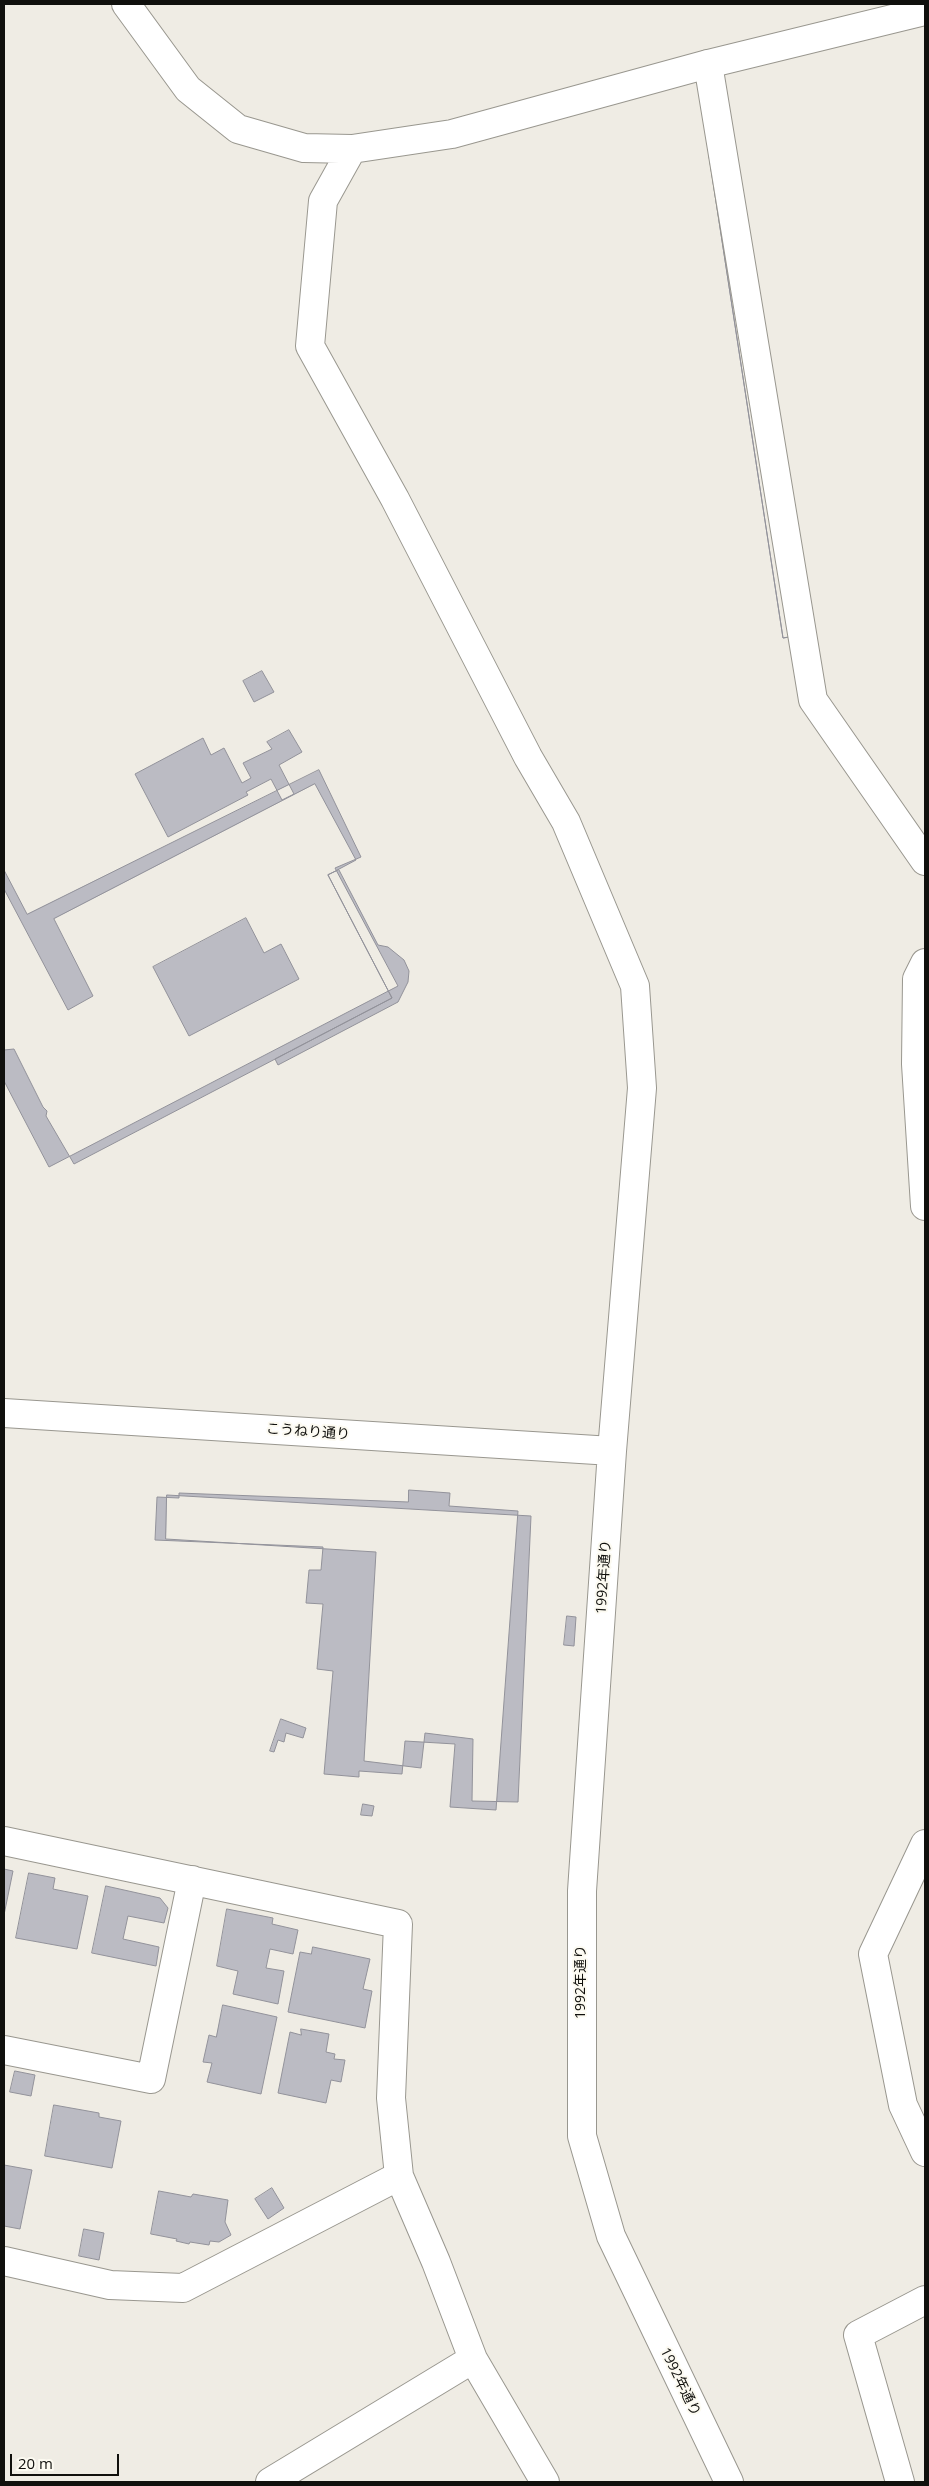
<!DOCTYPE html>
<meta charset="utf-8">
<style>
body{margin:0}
#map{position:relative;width:929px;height:2486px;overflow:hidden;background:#efece4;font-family:"Open Sans",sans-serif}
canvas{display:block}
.frame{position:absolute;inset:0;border:5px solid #10100d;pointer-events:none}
.scale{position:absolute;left:10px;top:2454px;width:109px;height:22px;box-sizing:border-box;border:2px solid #10100d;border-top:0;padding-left:6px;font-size:15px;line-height:18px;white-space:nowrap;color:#10100d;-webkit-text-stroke:4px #fcfaf1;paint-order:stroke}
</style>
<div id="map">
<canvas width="929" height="2486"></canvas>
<div class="frame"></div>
<div class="scale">20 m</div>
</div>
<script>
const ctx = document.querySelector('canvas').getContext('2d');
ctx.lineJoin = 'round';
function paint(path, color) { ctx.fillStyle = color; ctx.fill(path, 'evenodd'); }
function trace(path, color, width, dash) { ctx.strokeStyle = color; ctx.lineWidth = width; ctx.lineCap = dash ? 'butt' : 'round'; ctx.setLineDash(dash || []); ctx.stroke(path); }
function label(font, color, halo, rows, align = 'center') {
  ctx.font = font + ' "Open Sans","Noto Sans JP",sans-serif'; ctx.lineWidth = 4; ctx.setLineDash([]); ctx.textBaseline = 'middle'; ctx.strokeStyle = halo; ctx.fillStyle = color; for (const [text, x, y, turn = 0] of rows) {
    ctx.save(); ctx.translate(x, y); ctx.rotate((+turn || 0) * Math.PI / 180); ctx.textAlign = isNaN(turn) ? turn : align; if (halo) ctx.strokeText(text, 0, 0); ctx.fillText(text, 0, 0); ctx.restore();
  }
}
const building = new Path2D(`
 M722,154L795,636L783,638L709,156Z
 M722,154L795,636L783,638L709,156Z
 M262,671L274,692L254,702L243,681Z
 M289,730L302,752L279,765L294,794L282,800L271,779L246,792L248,795L168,837L135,774L203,738L211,755L224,748L242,783L251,778L243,763L272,749L267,742Z
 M319,770L361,857L335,868L398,986L49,1167L4,1081V870L27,914Z
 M315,784L356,860L328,875L392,998L74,1164L46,1116L47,1111L43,1107L14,1049L4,1050V889L68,1010L93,996L54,919Z
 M339,870L378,945L388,947L404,960L409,971L408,982L398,1002L278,1065L275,1059L392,998L328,875Z
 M246,918L264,953L281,944L299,979L189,1036L153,967Z
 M409,1490L450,1493L449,1506L518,1511L496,1810L450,1807L455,1744L405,1741L402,1774L359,1771V1777L324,1774L333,1671L317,1669L323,1604L306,1603L309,1570H321L323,1547L155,1540L157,1497L179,1498V1493L408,1502Z
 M167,1495L531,1516L518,1802L472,1801L473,1739L425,1733L421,1768L364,1761L376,1552L166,1539Z
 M567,1616L576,1617L574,1646L564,1645Z
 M281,1719L306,1728L303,1738L286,1733L284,1742L278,1740L274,1752L270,1751Z
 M363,1804L374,1806L372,1816L361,1815Z
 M4,1869L13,1871L4,1915Z
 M29,1873L55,1878L53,1889L88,1896L77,1949L16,1938Z
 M106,1886L160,1898L168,1908L164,1923L128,1916L123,1939L159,1947L156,1966L92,1953Z
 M227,1909L273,1918L272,1924L298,1930L293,1954L270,1949L266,1968L284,1971L278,2004L233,1994L238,1971L217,1966Z
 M313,1947L370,1959L363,1989L372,1991L365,2028L288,2012L300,1952L311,1954Z
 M223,2005L277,2017L261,2094L207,2082L212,2063L203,2062L209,2035L216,2037Z
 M301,2029L329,2034L326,2052L335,2054L334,2059L345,2060L341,2082L331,2080L326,2103L278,2093L290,2032L301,2035Z
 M15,2071L35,2075L31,2096L10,2092Z
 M54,2105L99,2113V2117L121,2121L112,2168L45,2156Z
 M4,2165L32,2170L20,2229L4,2226Z
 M272,2188L284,2208L268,2219L255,2199Z
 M159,2191L191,2197L193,2194L228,2200L225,2222L231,2235L219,2242L210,2241L209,2245L190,2242L189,2244L176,2241L177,2239L151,2234Z
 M84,2229L104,2233L99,2260L79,2256Z`);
paint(building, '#bbbbc3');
trace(building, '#92929a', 1);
const minor = new Path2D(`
 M708,64L813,700L925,861
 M925,963L917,979L916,1064L925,1206
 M4,1841L398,1924L391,2098L399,2176L436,2262L473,2359L545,2482
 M925,1844L873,1954L903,2105L925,2152
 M4,2050L151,2079L192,1880
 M4,2261L110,2285L183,2288L399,2176
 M270,2482L473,2359
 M900,2482L858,2335L925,2300`);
const tertiary = new Path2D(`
 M126,4L188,89L238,129L304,148L352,149L452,134L708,64L925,11
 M352,149L323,201L310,346L395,499L528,757L566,822L635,986L642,1088L612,1451L582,1891V2136L611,2236L729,2482
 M4,1413L612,1451`);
trace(minor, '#99978f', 30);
trace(tertiary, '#99978f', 30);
trace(minor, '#fff', 28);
trace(tertiary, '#fff', 28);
label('14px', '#10100d', '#fcfaf1', [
 ["こうねり通り",308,1432,4],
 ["1992年通り",604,1577,-86],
 ["1992年通り",581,1982,-90],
 ["1992年通り",680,2382,64]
]);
</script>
